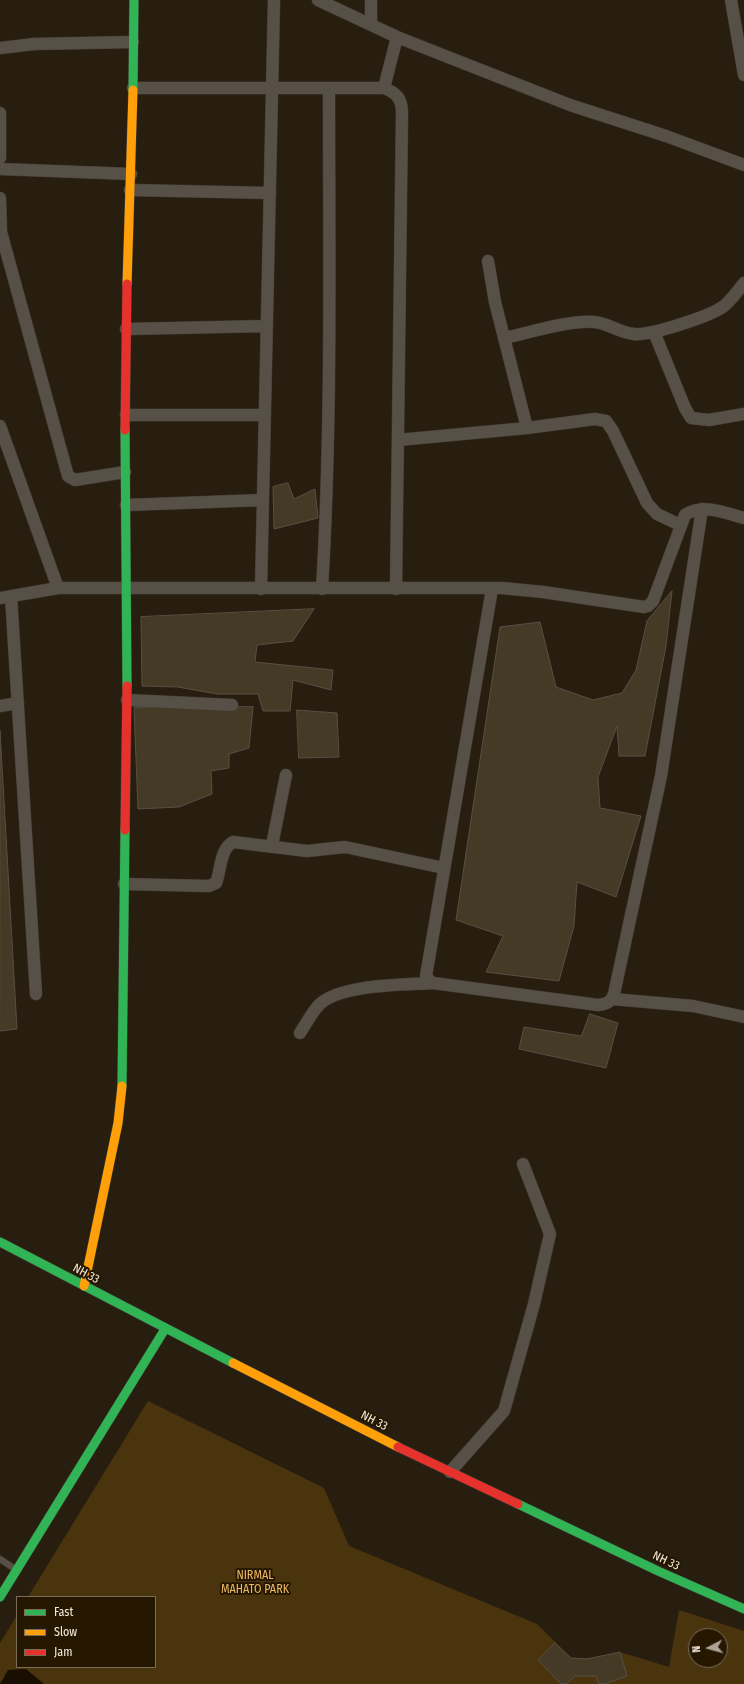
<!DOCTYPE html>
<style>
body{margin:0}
#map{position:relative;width:744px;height:1684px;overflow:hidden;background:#271e10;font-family:"Fira Sans Condensed",sans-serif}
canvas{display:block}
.legend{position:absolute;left:16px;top:1596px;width:140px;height:72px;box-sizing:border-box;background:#261800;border:1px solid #796c58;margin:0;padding:5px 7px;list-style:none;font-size:12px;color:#f5ebdc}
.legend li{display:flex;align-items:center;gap:8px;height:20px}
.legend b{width:20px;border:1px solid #796c58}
.north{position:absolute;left:688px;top:1628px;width:40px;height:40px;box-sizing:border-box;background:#261800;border:1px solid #796c58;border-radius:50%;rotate:264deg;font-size:11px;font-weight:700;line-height:16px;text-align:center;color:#f5ebdc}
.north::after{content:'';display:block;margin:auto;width:14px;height:18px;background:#ada395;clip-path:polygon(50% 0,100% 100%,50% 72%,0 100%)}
</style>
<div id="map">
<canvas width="744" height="1684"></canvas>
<ul class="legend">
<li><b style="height:5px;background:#30b455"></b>Fast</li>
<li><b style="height:5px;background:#ff9f0a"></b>Slow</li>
<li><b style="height:5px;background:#e5322d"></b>Jam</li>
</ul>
<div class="north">N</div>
</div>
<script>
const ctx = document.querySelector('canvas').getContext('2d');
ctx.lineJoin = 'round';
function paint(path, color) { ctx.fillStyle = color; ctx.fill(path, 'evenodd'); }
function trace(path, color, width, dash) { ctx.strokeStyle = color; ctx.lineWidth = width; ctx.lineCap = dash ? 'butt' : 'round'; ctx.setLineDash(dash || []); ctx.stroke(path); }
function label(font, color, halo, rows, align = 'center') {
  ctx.font = font + ' "Fira Sans Condensed",sans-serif'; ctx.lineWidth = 4; ctx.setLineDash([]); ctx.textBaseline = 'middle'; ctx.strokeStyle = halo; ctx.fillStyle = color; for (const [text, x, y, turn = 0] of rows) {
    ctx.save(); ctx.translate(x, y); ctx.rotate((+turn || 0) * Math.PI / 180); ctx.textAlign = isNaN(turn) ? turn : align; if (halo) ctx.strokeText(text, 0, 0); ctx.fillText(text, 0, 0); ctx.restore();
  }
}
paint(new Path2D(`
 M148,1401L324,1488L349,1546L537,1624L571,1658H592L620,1652L669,1667L679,1610L744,1631V1684H0V1643L17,1615V1667H155V1597H28ZM696,1636H720V1660H696Z`), '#4a340d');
paint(new Path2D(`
 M26,1669L44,1684H0L8,1670Z`), '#180e01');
const building = new Path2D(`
 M288,483L294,499L315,489L318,518L274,529L273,487Z
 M672,591L666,646L645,756H619L617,726L598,777L600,808L641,816L616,897L577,882L574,926L559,981L486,972L503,936L456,920L500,627L540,622L556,687L593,700L622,693L636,670L647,621Z
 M314,609L293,641L257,645L255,662L333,670L331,690L293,680L290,711H263L258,694H217L178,687L142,686L141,617Z
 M253,707L249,748L229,754V768L211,771L212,794L179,807L138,809L134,708Z
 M297,710L337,713L339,757L299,758Z
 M0,731L17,1029L0,1031Z
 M590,1014L618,1023L606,1068L519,1049L524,1027L581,1036Z
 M555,1643L571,1658L587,1659L620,1652L627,1676L604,1684H599L596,1676H575L566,1684H561L538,1660Z`);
paint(building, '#443a26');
trace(building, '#575044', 1);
const lane = new Path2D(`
 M0,1559L15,1569`);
const street = new Path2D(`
 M318,0L397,37L570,105L666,136L744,165
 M371,0V25
 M731,0L744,75
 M0,48L34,44L133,42
 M133,88H384
 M0,113V158
 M0,169L131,174
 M130,190L270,193
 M0,198L1,232L68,476L75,480L125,472
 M488,261L495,302L527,428L595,419L606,421L613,431L647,503L657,514L680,525
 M126,329L267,326
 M654,332L685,408L691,418L709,420L744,414
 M504,338C529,333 568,320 594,322C608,323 620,333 634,334C650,336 711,316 724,306C731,300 738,291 744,283
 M126,415H265
 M0,426L58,588
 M398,440L527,428
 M126,505L263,500
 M261,589L274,0
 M322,589C332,422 329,255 329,88
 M396,589L402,113C402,99 397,93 384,88L397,37
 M492,589L426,976L430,981L433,983L598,1005C607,1004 611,1002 614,994L661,776L702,509
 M11,596L36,994
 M0,598L58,588H502L543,592L644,607L648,606L653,601L685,515C703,503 725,513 744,518
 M127,700L232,705
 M0,706L18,703
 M272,845L286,775
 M124,884L209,886L216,883C221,870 220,849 233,842L307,851L345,847L444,868
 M612,999L693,1006L744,1017
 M300,1033C306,1024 312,1012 319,1005C339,984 405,985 433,983
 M450,1472L504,1411L534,1304L550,1234L523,1164`);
const fast = new Path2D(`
 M133,90L134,0
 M125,430L127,686
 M122,1086L125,830
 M0,1242L233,1363
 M518,1504L658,1571L744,1609
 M0,1597L165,1329`);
const slow = new Path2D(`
 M127,284L133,90
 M84,1286L118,1123L122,1086
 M233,1363L398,1447`);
const jam = new Path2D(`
 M125,430L127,284
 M125,830L127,686
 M398,1447L518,1504`);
trace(lane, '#413b31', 7);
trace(street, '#413b31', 13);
trace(fast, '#413b31', 10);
trace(slow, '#413b31', 10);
trace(jam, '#413b31', 10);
trace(lane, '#565046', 6);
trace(street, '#565046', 12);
trace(fast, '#30b455', 9);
trace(slow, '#ff9f0a', 9);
trace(jam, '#e5322d', 9);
label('12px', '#f5ebdc', '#261800', [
 ["NH 33",86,1274,28],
 ["NH 33",374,1421,27],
 ["NH 33",666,1561,25]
]);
label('12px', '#edb962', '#261800', [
 ["NIRMAL",255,1576],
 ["MAHATO PARK",255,1590]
]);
</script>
